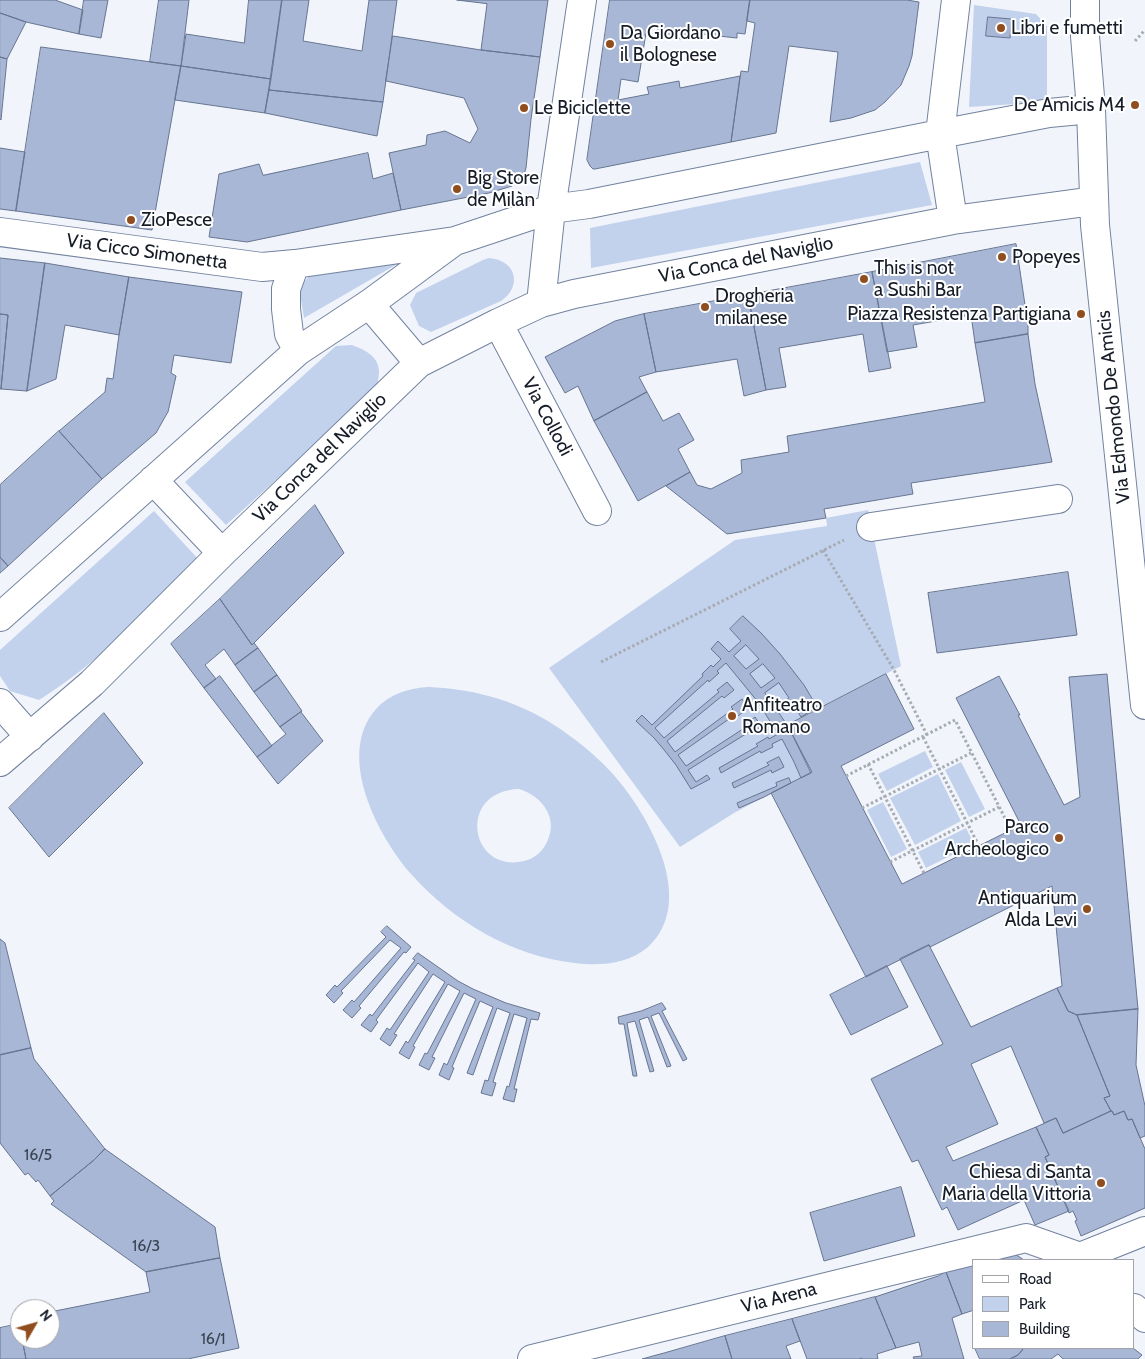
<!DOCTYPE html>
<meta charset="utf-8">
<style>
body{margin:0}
#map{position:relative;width:1145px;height:1359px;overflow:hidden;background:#f1f5fb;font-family:Cabin,sans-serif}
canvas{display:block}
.legend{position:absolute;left:972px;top:1259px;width:162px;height:90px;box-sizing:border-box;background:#fff;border:1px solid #a2a4a9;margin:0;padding:6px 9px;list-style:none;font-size:15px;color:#161c27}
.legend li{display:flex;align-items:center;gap:10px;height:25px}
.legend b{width:25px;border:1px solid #a2a4a9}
.north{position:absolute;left:10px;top:1299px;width:50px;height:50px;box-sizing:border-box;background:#fff;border:1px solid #a2a4a9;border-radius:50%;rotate:52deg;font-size:14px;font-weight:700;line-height:20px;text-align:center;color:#161c27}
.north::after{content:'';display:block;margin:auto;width:18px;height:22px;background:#904d1d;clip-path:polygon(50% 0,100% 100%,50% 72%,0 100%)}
</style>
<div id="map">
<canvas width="1145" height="1359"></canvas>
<ul class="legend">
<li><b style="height:6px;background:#fff"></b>Road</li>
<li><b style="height:14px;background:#c2d1ec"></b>Park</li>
<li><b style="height:14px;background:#a7b7d5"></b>Building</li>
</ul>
<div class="north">N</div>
</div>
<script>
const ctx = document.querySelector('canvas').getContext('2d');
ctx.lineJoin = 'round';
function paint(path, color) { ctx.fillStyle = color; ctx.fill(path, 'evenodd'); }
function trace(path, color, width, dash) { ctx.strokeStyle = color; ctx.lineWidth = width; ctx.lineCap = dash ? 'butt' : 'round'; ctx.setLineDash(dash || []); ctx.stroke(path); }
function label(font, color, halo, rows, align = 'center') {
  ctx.font = font + ' Cabin,sans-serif'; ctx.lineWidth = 4; ctx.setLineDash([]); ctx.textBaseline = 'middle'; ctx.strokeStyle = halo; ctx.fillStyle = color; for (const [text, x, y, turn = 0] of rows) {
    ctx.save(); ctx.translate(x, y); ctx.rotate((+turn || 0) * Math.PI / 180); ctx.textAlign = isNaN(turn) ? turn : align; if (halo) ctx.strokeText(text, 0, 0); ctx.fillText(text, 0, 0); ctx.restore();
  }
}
paint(new Path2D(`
 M974,5L1036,14L1047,26V102L969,107Z
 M920,162L932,205L591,268L590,228Z
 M413,255L304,318L299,287L312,273Z
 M489,258C516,260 523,286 501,301L431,332L419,326L410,305L416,293L483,260Z
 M352,345C365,350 379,356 379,372C379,377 377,383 377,389L226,525L185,482L336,346Z
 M868,510L901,666L784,727L790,730L812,772L734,813L680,847L549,668L735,540L827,526L826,518Z
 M154,511L200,561C149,609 99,663 39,700L10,691L0,676V650Z
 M429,687C468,689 504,697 539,716C563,729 592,751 611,772C647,811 699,901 648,947C627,965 599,966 574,963C512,956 453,921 412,875C378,837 335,755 376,709C389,694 409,688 429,687ZM519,789C542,796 559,818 547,842C543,851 534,859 524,861C470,874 456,791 519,789Z
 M925,751L933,767L887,791L878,774Z
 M961,762L985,809L969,817L945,770Z
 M938,774L961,821L915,845L890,798Z
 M883,802L907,849L891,857L867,810Z
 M966,828L974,844L926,868L918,852Z`), '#c2d1ec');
const building = new Path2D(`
 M0,0H55L83,10L79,34L26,22L0,13Z
 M84,0H108L101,38L79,34Z
 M159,0H189L181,66L150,62Z
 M249,0H282L271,79L181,66L186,34L244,43Z
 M282,0H309L303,41L362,51L369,0H397L383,102L269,90Z
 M457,0H548L540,57L481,50L487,4Z
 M610,0H750L745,34L737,33V38L691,33L690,40L657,36L658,28L647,27L638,82L621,79L618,100L649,94L647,87L679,81L680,88L740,76L731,142L595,169H593L590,166L587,160Z
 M750,0H907L919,2L912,56L909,66L901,85L885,102L875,110L851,118L830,122L838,52L789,46L776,133L731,142L741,71L748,72L755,23L747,21Z
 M0,13L26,22L7,59L0,57Z
 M988,17L1011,19L1010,38L986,36Z
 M393,36L481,50L540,57L531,119L526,168L523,177L518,181L512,186L489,193L401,210L389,153L426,145L427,135L445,131L470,143L478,129L464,98L386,81Z
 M41,47L181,66L152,230L16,211Z
 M0,57L7,59L1,120L0,119Z
 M181,66L271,79L265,113L175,100Z
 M269,90L383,102L377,136L265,113Z
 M0,148L25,152L16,211L0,209Z
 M368,153L373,179L393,173L401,210L247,242L209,237L219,174L259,164L263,175Z
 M1016,244L1028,325V334L975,343L971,315L913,325L917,347L887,352L872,272Z
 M0,258L45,263L27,391L1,389L8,315L0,314Z
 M45,263L129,277L119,335L65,325L56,379L27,391Z
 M872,272L891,368L869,372L863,334L779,348L786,387L766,390L748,295Z
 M129,277L242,292L231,363L174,355L171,373L176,376L168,412L165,417L156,433L102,479L59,431L105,392L107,378L113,379L119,335Z
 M748,295L766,390L744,396L737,359L656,372L644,314Z
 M0,314L8,315L1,389H0Z
 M644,314L656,372L639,377L647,392L594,421L578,386L565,393L545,357L615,321Z
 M1028,334L1035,384L1052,462L911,483L913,494L824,509L826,518L727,534L666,486L690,472L697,485L711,489L742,473L741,460L789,452L787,436L985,402L975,343Z
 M647,392L663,421L679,413L694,440L678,449L690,472L638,501L594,421Z
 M59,431L102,479L8,566L0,557V485Z
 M315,505L344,553L252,645L220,599Z
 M0,557L8,566L0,573Z
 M1068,572L1077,635L937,653L928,593Z
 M220,599L252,645L254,643L258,648L235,665L224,649L205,665L216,679L204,688L171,644Z
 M743,616L762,634L780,654L804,685L817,707L801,717L793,704L779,713L787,725L784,727L786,732L790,730L811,773L801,778L794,762L782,739L772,744L773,747L761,753L760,751L721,773L719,768L758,746L756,744L768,737L769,739L778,734L758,702L726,663L717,671L719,673L709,682L708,680L655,728L664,738L719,692L717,690L727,682L734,690L724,698L722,696L667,741L675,752L733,709L731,707L742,699L748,708L738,716L736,714L678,755L686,766L746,727L744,725L755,717L762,727L750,734L749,732L688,770L696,782L707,775L710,779L691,789L676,765L665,751L654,738L636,721L642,715L652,725L703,676L702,674L711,665L713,667L721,659L711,649L718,641L729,652L741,641L730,629ZM746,645L759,659L746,669L734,656ZM763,664L775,678L761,688L750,674ZM779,683L789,698L775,708L765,693Z
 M258,648L277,675L254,692L235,665Z
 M886,674L914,729L841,766L902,884L1021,825L956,698L999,676L1020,715H1018L1064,805L1080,797L1069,677L1107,674L1138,1009L1077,1015L1068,1011L1057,988L1062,986L1052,886L930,947L929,945L866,977L771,793L812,772L790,730L786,732L784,727Z
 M277,675L302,711L280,727L254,692Z
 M220,676L272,746L257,757L204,688Z
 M301,712L323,741L278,784L257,757L286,734L280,727Z
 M104,713L143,763L49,857L9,808Z
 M779,757L784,767L772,773L771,770L734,788L732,783L769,765L767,763Z
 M789,778L791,783L764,797L739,808L737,803L777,786L776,783Z
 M387,926L411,947L406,953L404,952L359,1006L361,1008L352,1018L343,1010L352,1000L354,1002L401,948L390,940L341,991L343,993L334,1003L326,995L335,985L337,987L386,937L381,932Z
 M0,939L5,943L31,1048L0,1055Z
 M929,945L971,1027L1057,988L1068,1011L1077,1015L1110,1096L1104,1098L1111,1111L1063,1133L1056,1118L1044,1123L1011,1046L971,1064L998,1124L946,1147L953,1161L1036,1127L1049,1155L1045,1157L1069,1211L1035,1225L1024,1200L958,1230L947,1207L942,1210L918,1160L912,1162L871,1079L943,1044L900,959Z
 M418,953L458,981L473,989L506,1003L540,1013L538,1020L531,1019L514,1089H517L514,1102L503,1099L507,1086L509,1087L527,1018L514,1014L493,1082L496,1083L492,1096L481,1093L485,1080L488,1081L510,1013L497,1008L473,1075L467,1073L493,1007L480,1001L452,1067L454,1068L449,1080L439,1075L444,1063L447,1065L476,999L464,993L432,1057L435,1058L429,1070L419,1065L425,1053L427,1054L460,991L448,984L413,1046L415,1047L409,1059L399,1053L406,1041L408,1043L445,982L433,974L394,1034L397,1035L390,1046L380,1039L387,1028L390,1030L429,972L418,963L376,1020L378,1022L371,1032L361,1025L370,1014L372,1016L415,960L413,959Z
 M887,966L908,1007L851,1035L830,995Z
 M662,1003L666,1009L662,1011L687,1059L683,1061L659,1013L651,1016L671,1066L667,1067L648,1017L639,1020L654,1071L650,1072L635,1021L627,1023L637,1076H633L624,1024H619L618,1017L641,1011Z
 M1138,1009L1136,1065L1145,1106V1136L1140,1138L1132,1119L1128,1120L1124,1111L1114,1115L1112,1111H1111L1104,1098L1110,1096L1077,1015Z
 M31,1048L34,1059L105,1149L94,1160L50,1196L38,1180L36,1182L28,1173L25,1175L0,1143V1055Z
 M1111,1111H1112L1114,1115L1124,1111L1128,1120L1132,1119L1145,1149V1208L1081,1236L1075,1221L1077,1220L1073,1211L1069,1213L1045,1157L1049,1155L1036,1127L1056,1118L1063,1133Z
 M105,1149L215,1227L220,1258L146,1272L51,1204L54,1201L50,1196L94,1160Z
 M901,1187L915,1236L824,1261L810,1213Z
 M1012,1252L1024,1260H985Z
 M220,1258L239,1348L188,1359H26L22,1339H50V1312L150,1292L146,1272Z
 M974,1264V1310L962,1314L946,1272Z
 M946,1272L962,1314L952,1318L964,1359H914L913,1357L922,1356L919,1342L896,1348L875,1297L938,1276Z
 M875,1297L896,1348L877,1354L878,1359H862V1358L859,1359H807L792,1319Z
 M792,1319L800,1341L786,1346L791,1359H732L725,1336Z
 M19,1324L20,1339H22L26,1359H0V1328Z
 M725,1336L732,1359H642L664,1353Z
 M975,1348H1024L1018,1355L1010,1359H980Z
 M1024,1348H1133L1142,1355L1138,1359H1063L1058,1354L1051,1359H1010L1018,1355Z`);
paint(building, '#a7b7d5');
trace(building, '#677591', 1);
const minor = new Path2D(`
 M1085,0V36L1091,109L1095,225L1145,705
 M953,220L940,134L956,0
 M0,232L262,267L295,264L455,241L551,209L589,204L940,134L1049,113L1091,109
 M295,264L286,289V309L289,334L298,351
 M541,303L551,209L582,0
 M369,304L419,363
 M498,323L597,511
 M153,480L222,553
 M871,527L1058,499
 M0,617L298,351L369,304L452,243
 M0,703L30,737
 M0,762L92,683L222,553L419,363L498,323L541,303L574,294L953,220L1094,201
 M1080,1257L1145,1231
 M1134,1308L1145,1318
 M532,1359L1026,1238L1080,1257L1083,1260`);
trace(minor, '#73829e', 30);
trace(new Path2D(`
 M1135,41L1145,30
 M823,550L894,670L927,735
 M601,662L844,540
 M923,737L979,846
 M868,764L924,873
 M846,776L955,720L1011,830
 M862,808L971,753
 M890,862L999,807`), '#a7acb4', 3, [2.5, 2.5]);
trace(minor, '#fff', 28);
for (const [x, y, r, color] of [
 [1001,28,5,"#904d1d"],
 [610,44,5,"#904d1d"],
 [1135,105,5,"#904d1d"],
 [524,108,5,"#904d1d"],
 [457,189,5,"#904d1d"],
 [131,220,5,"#904d1d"],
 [1002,257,5,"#904d1d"],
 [864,279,5,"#904d1d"],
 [705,307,5,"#904d1d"],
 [1081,314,5,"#904d1d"],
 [732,716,5,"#904d1d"],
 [1059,838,5,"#904d1d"],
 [1087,909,5,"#904d1d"],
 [1101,1183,5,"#904d1d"]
]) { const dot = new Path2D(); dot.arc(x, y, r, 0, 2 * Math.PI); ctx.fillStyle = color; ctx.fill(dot); trace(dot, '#fff', 2); }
label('16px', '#3a4352', null, [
 ["16/5",38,1155],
 ["16/3",146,1246],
 ["16/1",213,1339]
]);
label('19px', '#161c27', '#fff', [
 ["Libri e fumetti",1011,28],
 ["Da Giordano",620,33],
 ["il Bolognese",620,55],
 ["De Amicis M4",1125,105,"right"],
 ["Le Biciclette",534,108],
 ["Big Store",467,178],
 ["de Milàn",467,200],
 ["ZioPesce",141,220],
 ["Popeyes",1012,257],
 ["This is not",874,268],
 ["a Sushi Bar",874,290],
 ["Drogheria",715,296],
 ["milanese",715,318],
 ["Piazza Resistenza Partigiana",1071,314,"right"],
 ["Anfiteatro",742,705],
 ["Romano",742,727],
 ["Parco",1049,827,"right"],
 ["Archeologico",1049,849,"right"],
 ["Antiquarium",1077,898,"right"],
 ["Alda Levi",1077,920,"right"],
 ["Chiesa di Santa",1091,1172,"right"],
 ["Maria della Vittoria",1091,1194,"right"]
], 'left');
label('19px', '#161c27', '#fff', [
 ["Via Cicco Simonetta",147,252,8],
 ["Via Conca del Naviglio",746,260,-11],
 ["Via Edmondo De Amicis",1114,407,-96],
 ["Via Collodi",547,417,62],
 ["Via Conca del Naviglio",320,458,-44],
 ["Via Arena",779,1298,-14]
]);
</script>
